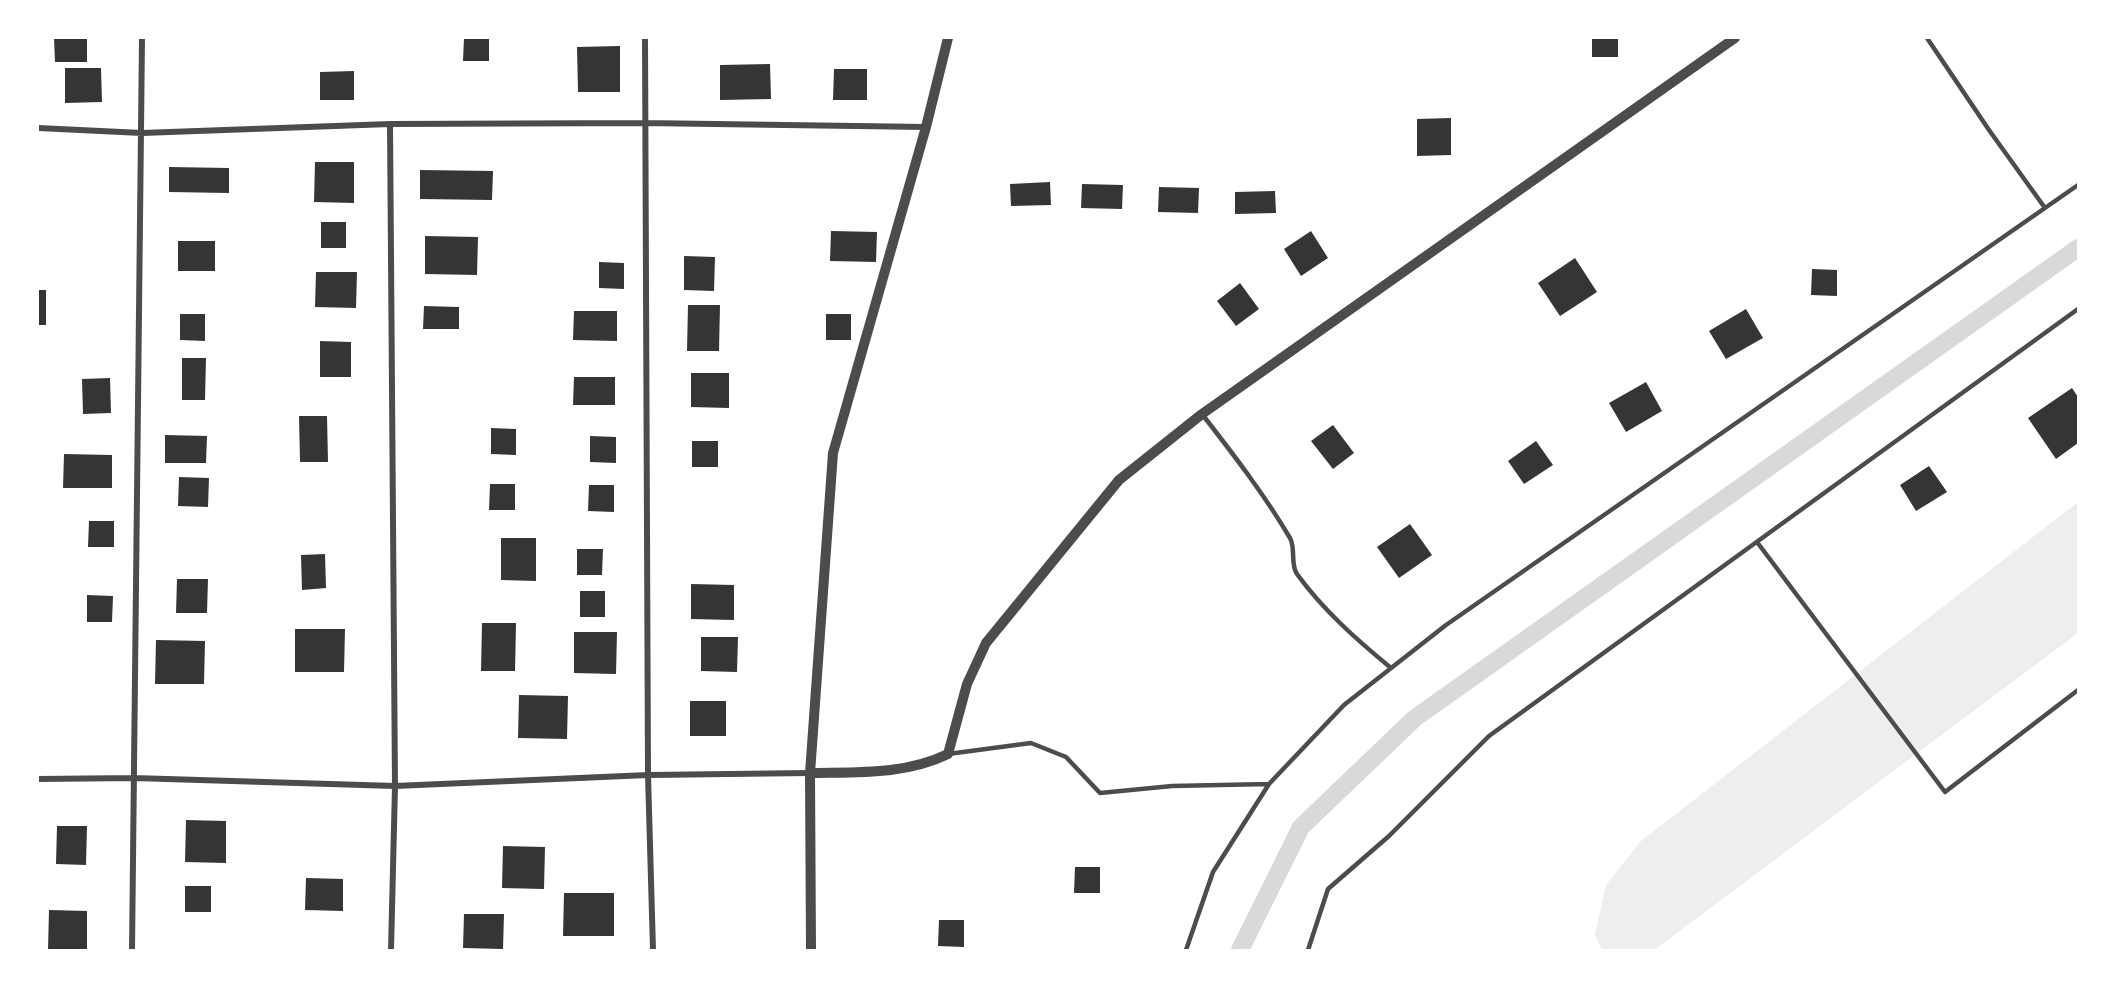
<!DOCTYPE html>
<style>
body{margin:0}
#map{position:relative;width:2116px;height:988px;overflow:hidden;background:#fff;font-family:"Roboto Condensed",sans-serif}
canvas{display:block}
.frame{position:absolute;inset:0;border:39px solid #fff;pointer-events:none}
</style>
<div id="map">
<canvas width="2116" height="988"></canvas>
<div class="frame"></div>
</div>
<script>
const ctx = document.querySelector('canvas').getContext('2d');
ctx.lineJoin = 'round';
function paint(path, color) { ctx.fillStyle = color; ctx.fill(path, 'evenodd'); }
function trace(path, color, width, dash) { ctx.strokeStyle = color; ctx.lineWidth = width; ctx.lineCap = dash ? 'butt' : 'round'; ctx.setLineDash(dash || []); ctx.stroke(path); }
paint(new Path2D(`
 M2078,502V633L1654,950H1602L1595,935L1606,885L1641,841Z`), '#eee');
trace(new Path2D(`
 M1240,950L1301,827L1415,718L2078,248`), '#d9d9d9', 18);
paint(new Path2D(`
 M54,38H87V62H55Z
 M464,38H489V61H463Z
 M1592,38H1618V57H1592Z
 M620,46V92H578L577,47Z
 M770,64L771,99L720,100V65Z
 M65,68H101L102,102L65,103Z
 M834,69H867V100H833Z
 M354,71V100H320V72Z
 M1451,118V155L1417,156V119Z
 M315,162H354V203L314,202Z
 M169,167L229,168V193L169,192Z
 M420,170L493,171L492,200L420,199Z
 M1050,182L1051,205L1011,206L1010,184Z
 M1082,184L1123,185L1122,209L1081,208Z
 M1159,187L1199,188L1198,213L1158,212Z
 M1275,191L1276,213L1235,214V192Z
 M321,222H346V248H321Z
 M831,231L877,232L876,262L830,261Z
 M1311,231L1328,258L1301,276L1284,249Z
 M425,236L478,237L477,275L425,274Z
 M178,241H215V271H178Z
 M684,256L715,257L714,291L684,290Z
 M1575,258L1597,292L1560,316L1538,283Z
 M599,262L624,263V289L599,288Z
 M1812,269L1837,270V296L1811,295Z
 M316,272H357L356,308L315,307Z
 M1240,283L1259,309L1236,326L1217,301Z
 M38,290H46V325H38Z
 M688,305H720L719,351H687Z
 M424,306L459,307V329H423Z
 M1746,309L1763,338L1726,359L1709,331Z
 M574,311H617V341L573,340Z
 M180,314H205V341L180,340Z
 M826,314H851V340H826Z
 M320,341L351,342V377H320Z
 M182,358H206L205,400H182Z
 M691,373H729V408L691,407Z
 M574,377H615V405H573Z
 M110,378L111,413L83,414L82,379Z
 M1646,382L1662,411L1626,432L1609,403Z
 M2072,388L2078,397V443L2056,459L2028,418Z
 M299,416H327L328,462H300Z
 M1333,425L1354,453L1333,469L1311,441Z
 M491,428L516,429V455L491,454Z
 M165,435L207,436L206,463H165Z
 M590,436L616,437V463L590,462Z
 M692,441H718V467H692Z
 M1536,441L1553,465L1524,484L1508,461Z
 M64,454L112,455V488H63Z
 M1929,466L1947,492L1916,511L1900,485Z
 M179,477L209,478L208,507L178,506Z
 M490,484H515V510H489Z
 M589,485H614V512L588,511Z
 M89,521H114V547H88Z
 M1410,524L1432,555L1399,578L1377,547Z
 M501,538H536V581L501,580Z
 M577,549H603L602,575H577Z
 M325,554L326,588L302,590L301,555Z
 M177,579H208L207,613H176Z
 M691,584L734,585V620L691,619Z
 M580,591H605V617H580Z
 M87,595L113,596L112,622H87Z
 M482,623H516L515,671H481Z
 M295,629H345L344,672H295Z
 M574,632H617L616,674L574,673Z
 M701,637H738L737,672L701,671Z
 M156,640L205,641L204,684H155Z
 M519,695L568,696L567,739L518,738Z
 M690,701H726V736H690Z
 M186,820L226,821V863L185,862Z
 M57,826H87L86,865L56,864Z
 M503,846L545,847L544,889L502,888Z
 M1075,867H1100V893H1074Z
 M306,878L343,879V911L305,910Z
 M185,886H211V912H185Z
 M564,893H614V936H563Z
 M49,910L87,911V950H48Z
 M464,914H504L503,949L463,948Z
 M939,920H964V947L938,946Z`), '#353535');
trace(new Path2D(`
 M1927,38L1989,130L2045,208
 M1202,414C1233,454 1264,494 1290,538C1296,549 1290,564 1297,574C1323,610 1357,640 1391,668
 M1757,542L1945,792L2078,690
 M948,754L1031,743L1066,757L1100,793L1172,786L1269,784
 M1186,950L1213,872L1269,784L1344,705L1446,625L2078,185
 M1308,950L1328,889L1389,836L1489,736L2078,309`), '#4c4c4c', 4.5);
trace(new Path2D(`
 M645,38L648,775L653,950
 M390,124L395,786L391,950
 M38,128L142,133L390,124L644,123L926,127
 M38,779L134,778L395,786L648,775L810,773
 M132,950L142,38`), '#4c4c4c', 6);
trace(new Path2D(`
 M810,773C857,772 905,775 948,754L967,684L986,643L1119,480L1202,414L1735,38
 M811,950L810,773L833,453L926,127L948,38`), '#4c4c4c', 10);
</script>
